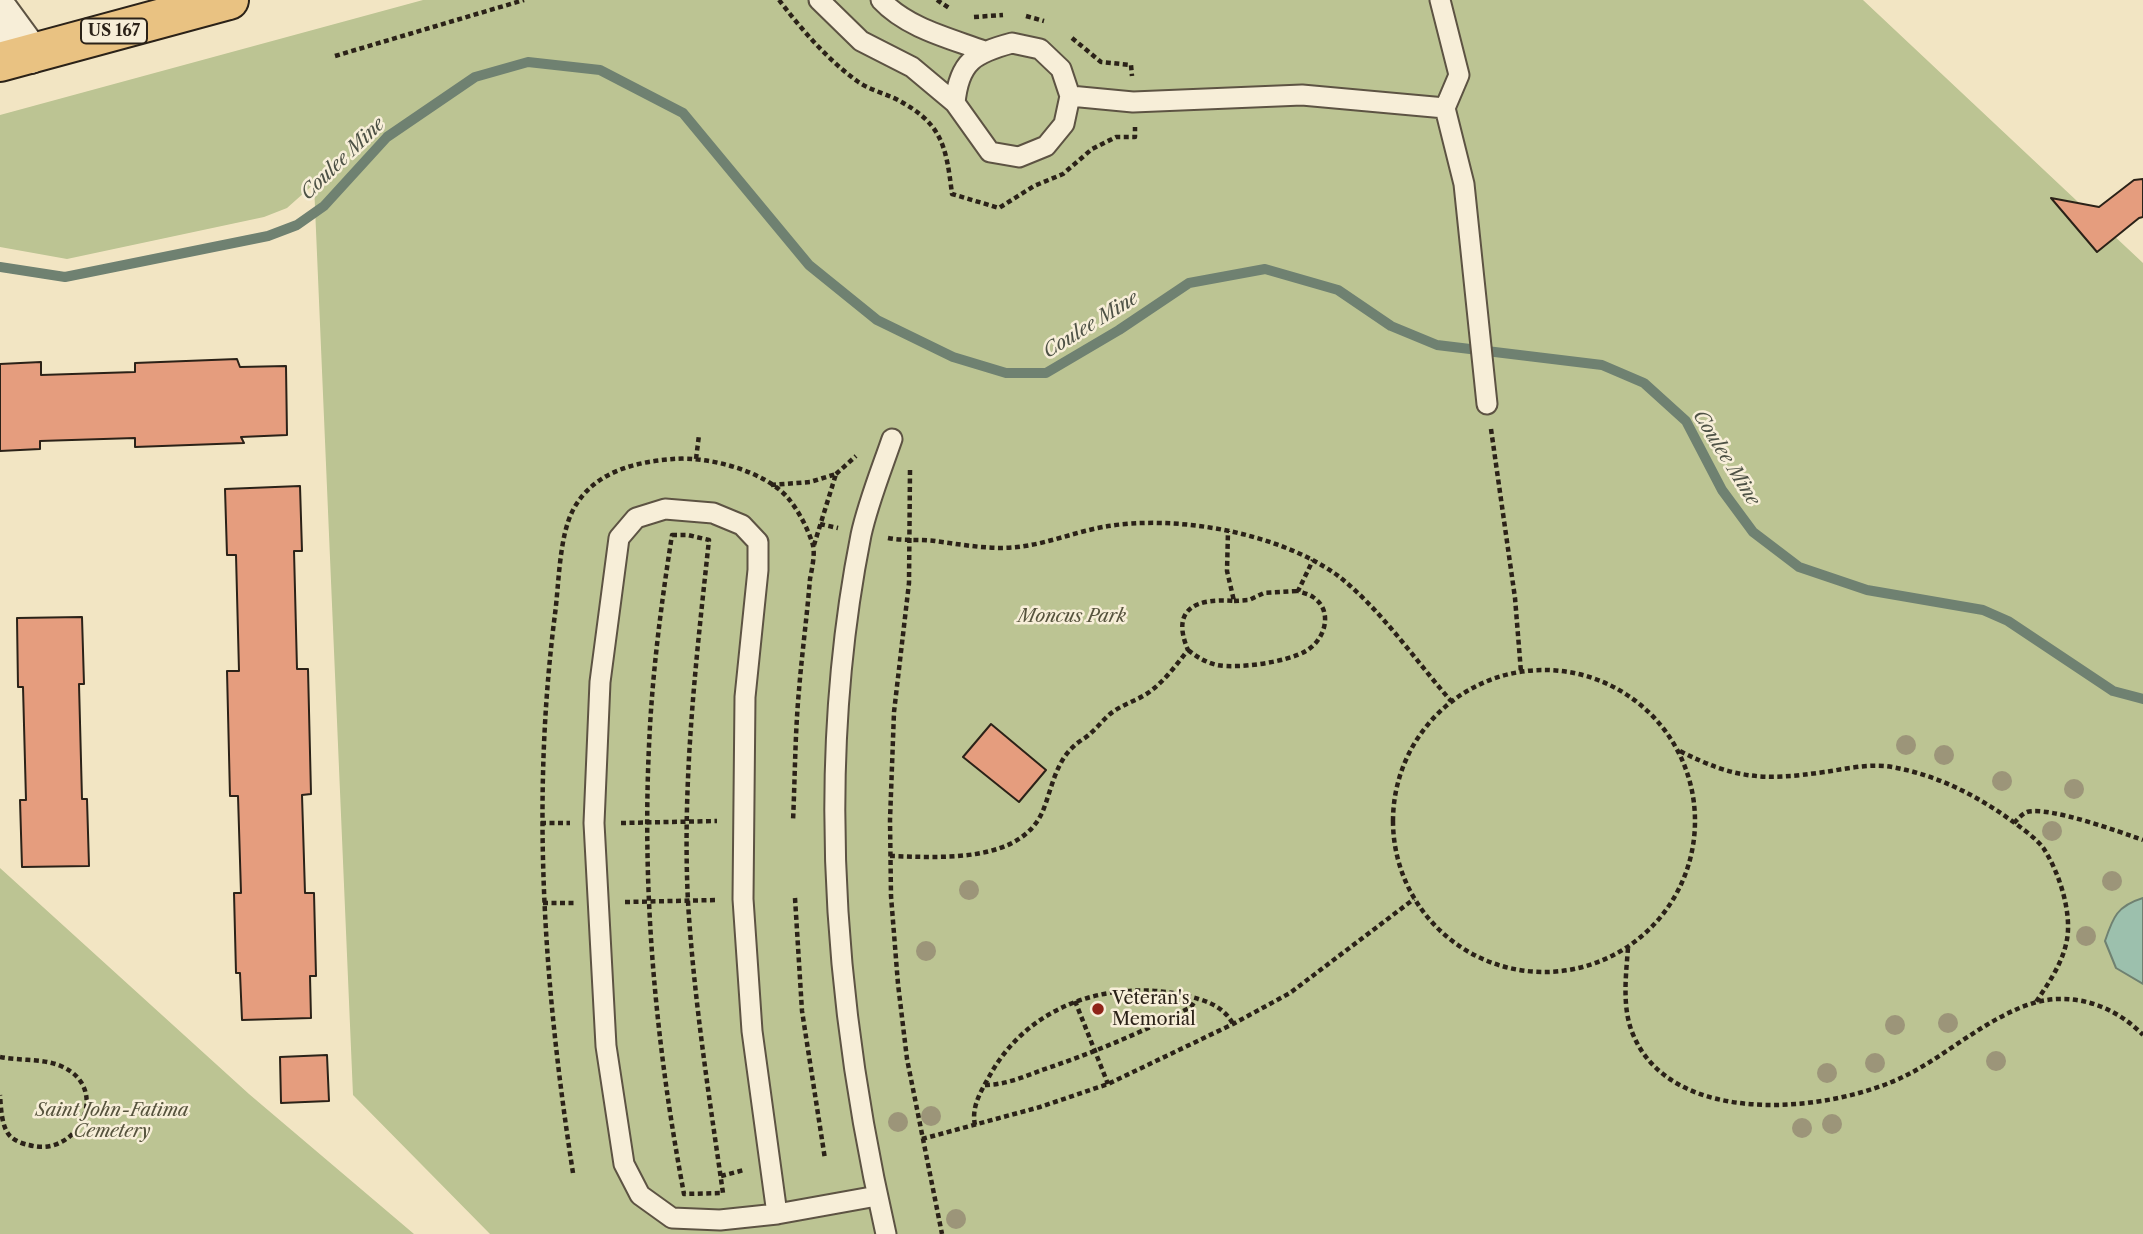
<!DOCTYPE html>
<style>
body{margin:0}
canvas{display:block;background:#f2e5c3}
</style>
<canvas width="2143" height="1234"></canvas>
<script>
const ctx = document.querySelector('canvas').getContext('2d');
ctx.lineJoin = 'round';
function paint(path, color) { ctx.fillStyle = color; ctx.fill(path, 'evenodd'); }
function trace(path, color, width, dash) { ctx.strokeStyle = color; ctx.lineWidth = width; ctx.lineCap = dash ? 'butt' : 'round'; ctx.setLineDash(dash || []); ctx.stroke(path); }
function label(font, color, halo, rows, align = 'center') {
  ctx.font = font + ' "Libre Caslon Text",serif'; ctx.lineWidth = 5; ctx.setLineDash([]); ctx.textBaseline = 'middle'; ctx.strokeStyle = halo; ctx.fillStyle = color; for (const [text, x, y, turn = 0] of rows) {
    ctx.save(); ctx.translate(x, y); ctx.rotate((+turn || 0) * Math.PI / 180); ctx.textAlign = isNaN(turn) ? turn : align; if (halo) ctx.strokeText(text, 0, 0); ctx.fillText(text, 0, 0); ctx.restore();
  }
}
paint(new Path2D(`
 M423,0H1863L2143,263V1234H490L353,1095L314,184L287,208L264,217L67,259L0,247V115Z
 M0,868L249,1094L414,1234H0Z`), '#bcc493');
const water = new Path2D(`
 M2143,898V984L2116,968L2105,941C2113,917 2117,906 2143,898Z`);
paint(water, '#9cc0ad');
trace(water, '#6f8171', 2);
trace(new Path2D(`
 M0,267L65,277L268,236L297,225L324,206L387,137L475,77L528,62L600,70L683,113L809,265L877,320L953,357L1006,373H1046L1119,330L1189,283L1265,269L1338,290L1391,326L1437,345L1602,365L1644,383L1686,421L1722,490L1753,532L1799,567L1867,590L1983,610L2008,621L2113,691L2143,699`), '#6f8171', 10);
const building = new Path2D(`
 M2143,179V217L2139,218L2097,252L2051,198L2099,207L2134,180Z
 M237,359L240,367L286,366L287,435L241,437L244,443L135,447V438L40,441V449L0,451V364L41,362V375L135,372V363Z
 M300,486L302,551H294L297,669H308L311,794L302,795L305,893H314L316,976H310L311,1018L242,1020L240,973H236L234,893H241L238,796H230L227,671H239L236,555H227L225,489Z
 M82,617L84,684H79L82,799H87L89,866L22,867L20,800H26L23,687H18L17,618Z
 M991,724L1046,770L1019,802L963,757Z
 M327,1055L329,1101L281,1103L280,1057Z`);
paint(building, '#e59d7e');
trace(building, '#2b2218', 2);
const lane = new Path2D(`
 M819,0L861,41L912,67L955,103
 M881,0C907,28 949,38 984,51
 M1440,0L1459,75L1445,108L1464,184L1487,404
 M1012,43L1040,49L1061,69L1070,96L1064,124L1046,146L1019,157L990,152L955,103C959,61 975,53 1012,43Z
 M1070,96L1133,102L1302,95L1445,108
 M777,1214L752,1031L743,899L745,697L758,570V542L742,525L713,513L665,509L636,518L619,538L600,682L594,823L606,1046L624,1164L640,1195L672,1218L720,1220L777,1214L877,1196
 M886,1234C834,1007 815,766 861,535C868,503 881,471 892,439`);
const street = new Path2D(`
 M0,13L30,54`);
const primary = new Path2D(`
 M0,62L229,0`);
trace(lane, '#5d5343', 23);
trace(street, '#5d5343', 42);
trace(primary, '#2b2218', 42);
trace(new Path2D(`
 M779,0C802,30 827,59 857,81C868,89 883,93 896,99C942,123 946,145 952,194L999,208L1034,186L1063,174L1092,149L1116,137H1135V127
 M937,0L949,8
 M1026,16L1044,21
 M974,17L1003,15
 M1072,38L1101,62L1131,65L1132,76
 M335,56L524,0
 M1491,429L1515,598L1521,672
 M696,459L699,435
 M910,470L909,583L894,712L890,820L891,896L898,984L907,1059L942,1234
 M836,474L856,456
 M771,485L810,482L836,474L814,545
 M820,524L838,528
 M672,535H688L709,540C696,660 682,781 688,902C694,1000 709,1096 723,1193L684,1194C656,1046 642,896 649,746C652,675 661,605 672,535Z
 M888,538C903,541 920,539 935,541C965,545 995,551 1025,546C1051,542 1076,532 1103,527C1174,514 1277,532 1337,575C1379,607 1416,661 1451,701
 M1234,601L1249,600L1264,593L1298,591
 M1188,650C1197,657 1205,662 1217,665C1239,669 1287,662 1306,651C1325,640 1334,611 1313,597C1309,594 1303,593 1298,591L1313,560
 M1393 821a151 151 0 1 1 302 0a151 151 0 1 1-302 0Z
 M1680,751C1734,779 1765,781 1824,772C1846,769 1870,763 1892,767C1937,775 1976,795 2012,821C2023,829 2037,839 2044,849C2058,871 2069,904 2068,930C2067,957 2050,981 2036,1002
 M541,823H570
 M621,823L717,821
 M2014,823C2018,819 2022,814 2027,812C2049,806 2120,832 2143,840
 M890,856C938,857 1023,865 1044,808C1052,787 1056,762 1074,746C1079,741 1086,738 1091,733C1099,726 1105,717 1114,711C1126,703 1141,699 1152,690C1166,679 1177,664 1188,650C1170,608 1197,598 1234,601L1227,571L1228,531
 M795,898L802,1011L825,1159
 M625,902L718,900
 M543,903H574
 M1628,948C1626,975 1622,1006 1632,1032C1670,1130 1832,1113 1907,1075C1950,1053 1990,1015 2037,1002C2076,992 2116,1007 2143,1035
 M1075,1001L1108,1084
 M0,1057C20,1061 45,1058 63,1067C112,1090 77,1159 29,1145C23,1144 15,1141 10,1136C1,1126 1,1107 0,1095
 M985,1085C1004,1085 1024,1077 1042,1070C1093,1053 1143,1032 1191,1007L1197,998
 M975,1125C971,1107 981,1091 990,1075C1029,1005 1108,979 1184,995C1204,1000 1223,1005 1233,1024
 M922,1139L1040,1107L1108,1084L1233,1024L1290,993L1414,899
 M573,1173C544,987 531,801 555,614C559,584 559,537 573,510C593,472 634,462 673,459C708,456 765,471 788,498C798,510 807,527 812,542C816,552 812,568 810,579C807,616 802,653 799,690C795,734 795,777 793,821
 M721,1176L744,1170`), '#2b2218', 4.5, [5, 3.5]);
trace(lane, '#f7eed8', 19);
trace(street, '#f7eed8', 38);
trace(primary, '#e9c282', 38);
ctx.fillStyle = '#9c9579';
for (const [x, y] of [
 [1906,745],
 [1944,755],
 [2002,781],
 [2074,789],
 [2052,831],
 [2112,881],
 [969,890],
 [2086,936],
 [926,951],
 [1948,1023],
 [1895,1025],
 [1996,1061],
 [1875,1063],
 [1827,1073],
 [931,1116],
 [898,1122],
 [1832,1124],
 [1802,1128],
 [956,1219]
]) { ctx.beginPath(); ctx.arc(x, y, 10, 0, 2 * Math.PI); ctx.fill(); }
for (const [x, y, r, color] of [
 [1098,1009,7,"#8f2418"]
]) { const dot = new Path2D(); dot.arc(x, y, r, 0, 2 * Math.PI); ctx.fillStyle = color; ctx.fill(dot); trace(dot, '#f7eed8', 2.5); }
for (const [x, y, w] of [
 [114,31,66]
]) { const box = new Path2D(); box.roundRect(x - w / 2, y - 12.5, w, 25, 5); ctx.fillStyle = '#f7eed8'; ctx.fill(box); trace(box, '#2b2218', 2); }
label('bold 16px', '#2b2218', null, [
 ["US 167",114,31]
]);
label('italic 18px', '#56533d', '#f7eed8', [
 ["Moncus Park",1072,617],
 ["Saint John-Fatima",112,1111],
 ["Cemetery",112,1132]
]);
label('18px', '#2b2218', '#f7eed8', [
 ["Veteran's",1112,999],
 ["Memorial",1112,1020]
], 'left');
label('italic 19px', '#4d5145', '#f7eed8', [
 ["Coulee Mine",343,159,-44],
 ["Coulee Mine",1091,325,-32],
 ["Coulee Mine",1726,458,58]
]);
</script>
